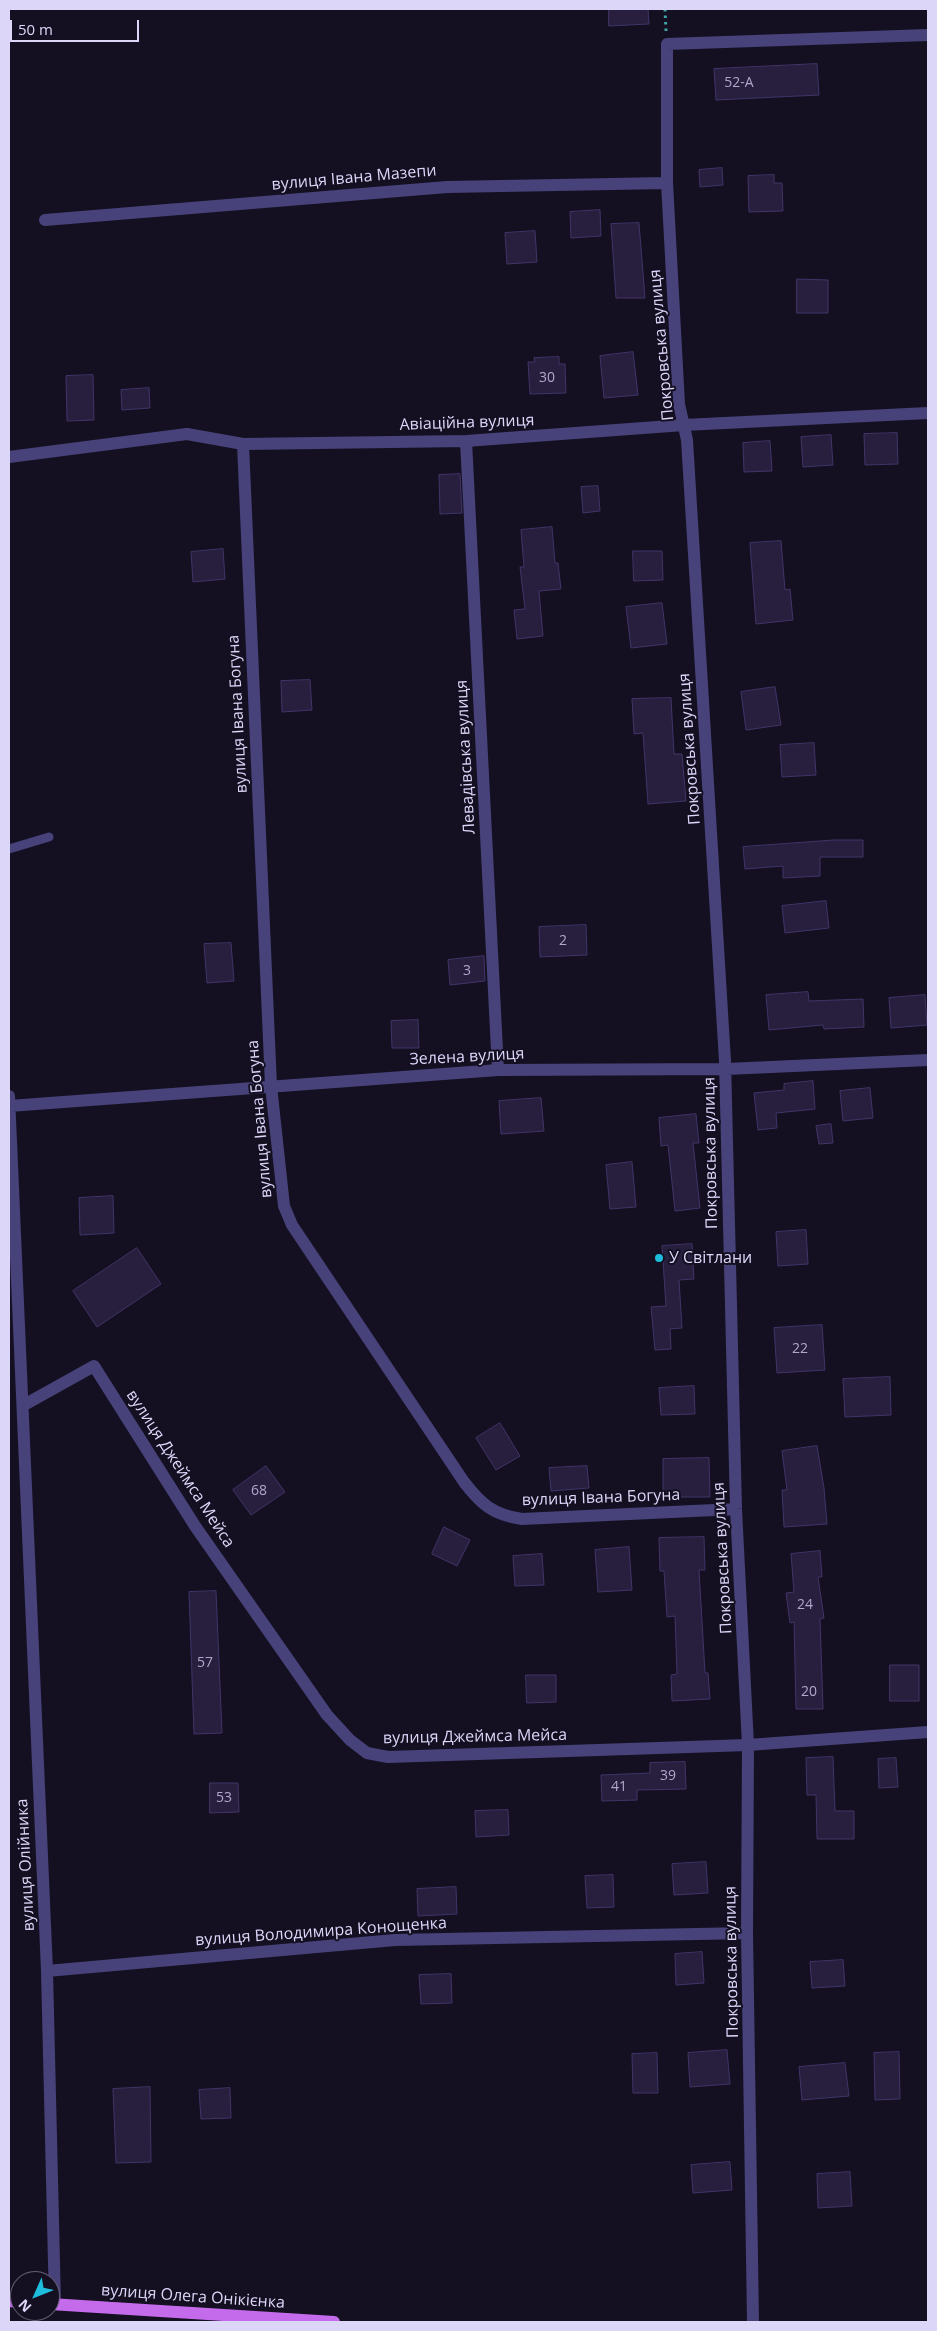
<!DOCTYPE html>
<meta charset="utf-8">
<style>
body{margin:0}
#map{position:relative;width:937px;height:2331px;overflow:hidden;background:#141021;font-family:"Open Sans",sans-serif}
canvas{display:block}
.frame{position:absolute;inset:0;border:10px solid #dcd6f9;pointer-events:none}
.north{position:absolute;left:10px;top:2271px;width:50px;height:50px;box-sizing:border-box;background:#141021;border:1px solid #645f77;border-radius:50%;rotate:226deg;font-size:14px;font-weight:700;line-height:20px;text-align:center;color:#dcd6f9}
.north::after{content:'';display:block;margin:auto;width:18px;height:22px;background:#1ebddd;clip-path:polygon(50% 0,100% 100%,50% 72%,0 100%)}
.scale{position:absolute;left:10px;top:20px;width:129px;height:22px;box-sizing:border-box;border:2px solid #dcd6f9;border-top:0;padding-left:6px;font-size:15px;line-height:18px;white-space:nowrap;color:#dcd6f9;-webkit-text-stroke:4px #141021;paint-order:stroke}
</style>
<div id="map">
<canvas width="937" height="2331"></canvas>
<div class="frame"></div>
<div class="north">N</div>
<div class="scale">50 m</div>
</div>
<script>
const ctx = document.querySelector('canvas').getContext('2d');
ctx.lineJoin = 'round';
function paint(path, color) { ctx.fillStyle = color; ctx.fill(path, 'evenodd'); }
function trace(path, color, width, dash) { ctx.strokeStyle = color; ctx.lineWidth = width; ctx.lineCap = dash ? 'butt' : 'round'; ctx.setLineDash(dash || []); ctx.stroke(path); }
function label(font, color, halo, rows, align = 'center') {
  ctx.font = font + ' "Open Sans",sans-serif'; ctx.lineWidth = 4; ctx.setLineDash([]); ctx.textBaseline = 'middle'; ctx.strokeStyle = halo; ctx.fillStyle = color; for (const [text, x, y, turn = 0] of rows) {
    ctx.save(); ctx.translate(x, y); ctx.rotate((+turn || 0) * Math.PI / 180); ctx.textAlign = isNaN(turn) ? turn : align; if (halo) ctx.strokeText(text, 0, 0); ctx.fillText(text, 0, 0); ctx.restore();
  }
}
const building = new Path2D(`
 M609,9H648L649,24L609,26Z
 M817,64L819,95L716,100L714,69Z
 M722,168L723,185L700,187L699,170Z
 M774,175V183H782L783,211L749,212L748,176Z
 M600,210L601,236L571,238L570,212Z
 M639,223L645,298H616L611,224Z
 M535,231L537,262L507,264L505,233Z
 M797,279L828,280V313H797Z
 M633,352L638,395L604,398L600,356Z
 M559,357V364H565L566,393L530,394L528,362H535L534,358Z
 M93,375L94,420L67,421L66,376Z
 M149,388L150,408L122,410L121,390Z
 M897,433L898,464L865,465L864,434Z
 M831,435L833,465L803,467L801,437Z
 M770,441L772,471L744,472L743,443Z
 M460,474L462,513L440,514L439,475Z
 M598,486L600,511L583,513L581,487Z
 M552,527L555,563H558L561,589L539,591L543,636L517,639L514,610L525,609L520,567H524L521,530Z
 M781,541L785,590L790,589L793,620L756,624L750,543Z
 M223,549L225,579L193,582L191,552Z
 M633,551H662L663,580L634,581Z
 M662,603L667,644L631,648L626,607Z
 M310,680L312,710L282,712L281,681Z
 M775,687L781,725L746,730L741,692Z
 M671,698L674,754H682L686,801L648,804L643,733L634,734L632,699Z
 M814,743L816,775L782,777L780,745Z
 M834,840H863V857H820V876L783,878V866L745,869L743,847Z
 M826,901L829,928L785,933L782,906Z
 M586,925L587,955L540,957L539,927Z
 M231,943L234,981L207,983L204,944Z
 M484,956L485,981L450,985L448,960Z
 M808,992L809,1001L863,999L864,1027L824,1029L823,1025L769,1030L766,995Z
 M925,995L927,1025L891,1028L889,998Z
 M418,1020L419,1048H392L391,1021Z
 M813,1081L815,1109L776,1113L777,1128L758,1130L754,1093L784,1090V1084Z
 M870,1088L873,1118L843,1121L840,1091Z
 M541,1098L544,1131L501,1134L499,1101Z
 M696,1114L699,1143H693L700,1208L675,1211L668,1145L661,1146L659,1118Z
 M831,1124L833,1143L819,1144L816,1126Z
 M632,1162L636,1207L610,1209L606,1165Z
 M113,1196L114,1233L80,1235L79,1198Z
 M806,1230L808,1264L778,1266L776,1232Z
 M692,1244L694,1279L679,1280L682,1328L670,1329L671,1349L655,1350L651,1307L666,1306L662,1246Z
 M137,1248L161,1284L97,1327L73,1291Z
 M822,1325L825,1370L777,1373L774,1328Z
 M890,1377L891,1415L845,1417L843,1379Z
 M694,1386L695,1414L661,1415L659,1388Z
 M500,1423L520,1456L496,1470L476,1438Z
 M817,1446L824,1488L827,1524L784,1527L782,1490H787L782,1451Z
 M709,1458L710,1497H663V1459Z
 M266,1466L285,1492L251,1515L233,1490Z
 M587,1466L589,1488L551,1491L549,1468Z
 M444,1527L470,1540L457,1566L432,1554Z
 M704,1537L705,1570H699L705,1673H708L710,1699L672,1701L671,1675L677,1674L675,1616L667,1617L664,1571H660L659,1538Z
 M629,1547L632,1590L598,1592L595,1550Z
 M820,1551L822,1577H818L824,1618L820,1619L823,1709H796L794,1622L790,1623L786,1593L794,1592L791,1554Z
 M542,1554L544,1585L515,1586L513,1556Z
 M216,1591L222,1733L194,1734L189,1592Z
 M890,1665H919V1701H890Z
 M526,1675H556V1702L527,1703Z
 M833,1757L835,1811H854V1839H817L816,1795H807L806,1758Z
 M896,1758L898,1787L879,1788L878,1759Z
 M685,1762L686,1789L637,1790V1800L602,1801L601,1775L650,1773V1763Z
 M210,1783H238L239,1812L210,1813Z
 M508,1810L509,1835L476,1837L475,1811Z
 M706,1862L708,1893L674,1895L672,1864Z
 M613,1875L614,1907L587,1908L585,1876Z
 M456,1887L457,1914L418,1916L417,1889Z
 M702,1952L704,1983L676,1985L675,1954Z
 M843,1960L845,1986L812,1988L810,1962Z
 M451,1974L452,2003L421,2004L419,1975Z
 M727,2050L730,2084L690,2087L688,2053Z
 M899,2052L900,2099L875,2100L874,2053Z
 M657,2053L658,2093H633L632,2054Z
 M845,2063L849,2096L802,2100L799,2067Z
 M150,2087L151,2162L116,2163L113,2089Z
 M230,2088L231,2118L201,2119L199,2090Z
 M730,2162L732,2190L693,2193L691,2165Z
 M850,2172L852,2206L818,2208L817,2174Z`);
paint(building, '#281f3f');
trace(building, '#423468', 1);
trace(new Path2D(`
 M665,9L666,31`), '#3ea4a5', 3, [2.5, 4]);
trace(new Path2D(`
 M9,849L49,837`), '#47427a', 9);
trace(new Path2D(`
 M45,220L447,187L667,183
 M466,441L498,1070
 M243,444L271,1086L284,1206L292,1225L464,1482C481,1504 493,1515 522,1519L736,1509
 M9,457L187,434L243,444L466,441L684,425L928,413
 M9,1096L47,1971L55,2304
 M9,1106L498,1070L726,1069L928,1060
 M24,1405L94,1366L195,1526L327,1715L350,1740L367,1753L388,1757L748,1745L928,1732
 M47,1971L395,1940L747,1933
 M753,2322L747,1933L748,1745L736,1509L725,1061L687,440L679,404L667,183V44L928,35`), '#47427a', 12);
trace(new Path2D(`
 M9,2301L20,2302
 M50,2304L334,2322`), '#c46beb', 12);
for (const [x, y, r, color] of [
 [659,1258,5,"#1ebddd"]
]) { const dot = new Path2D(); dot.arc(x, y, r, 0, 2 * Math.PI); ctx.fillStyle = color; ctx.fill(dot); trace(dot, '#141021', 2); }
label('14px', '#afa8ca', null, [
 ["52-А",739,83],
 ["30",547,378],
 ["2",563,941],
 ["3",467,971],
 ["22",800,1349],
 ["68",259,1491],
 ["24",805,1605],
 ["57",205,1663],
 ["20",809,1692],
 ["39",668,1776],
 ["41",619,1787],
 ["53",224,1798]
]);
label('16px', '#dcd6f9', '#141021', [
 ["вулиця Івана Мазепи",354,178,-5],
 ["Покровська вулиця",662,345,-95],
 ["Авіаційна вулиця",467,423,-2],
 ["вулиця Івана Богуна",238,714,-93],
 ["Покровська вулиця",690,749,-94],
 ["Левадівська вулиця",466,757,-93],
 ["Зелена вулиця",467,1057,-3],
 ["вулиця Івана Богуна",260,1119,-95],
 ["Покровська вулиця",711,1153,-91],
 ["вулиця Джеймса Мейса",180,1469,57],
 ["вулиця Івана Богуна",601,1498,-2],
 ["Покровська вулиця",723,1558,-93],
 ["вулиця Джеймса Мейса",475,1737,-1],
 ["вулиця Олійника",26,1865,-93],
 ["вулиця Володимира Конощенка",321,1932,-4],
 ["Покровська вулиця",732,1962,-91],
 ["вулиця Олега Онікієнка",193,2297,4]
]);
label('16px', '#dcd6f9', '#141021', [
 ["У Світлани",669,1258]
], 'left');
</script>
